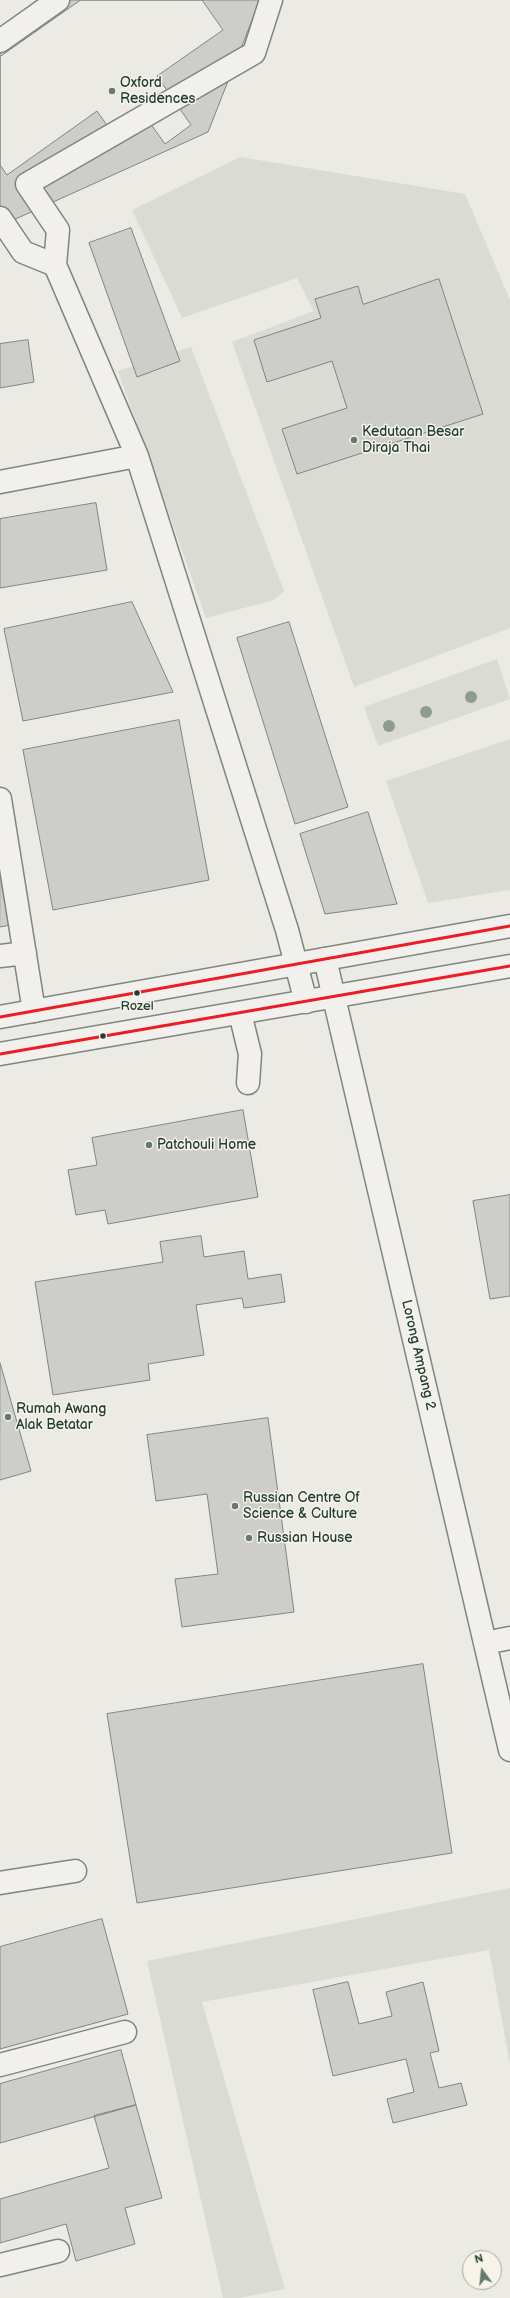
<!DOCTYPE html>
<style>
body{margin:0}
#map{position:relative;width:510px;height:2298px;overflow:hidden;background:#ebeae4;font-family:"Balsamiq Sans",sans-serif}
canvas{display:block}
.north{position:absolute;left:462px;top:2250px;width:40px;height:40px;box-sizing:border-box;background:#f7f3e8;border:1px solid #a1aaa0;border-radius:50%;rotate:345deg;font-size:11px;font-weight:700;line-height:16px;text-align:center;color:#1f3d34}
.north::after{content:'';display:block;margin:auto;width:14px;height:18px;background:#667a72;clip-path:polygon(50% 0,100% 100%,50% 72%,0 100%)}
</style>
<div id="map">
<canvas width="510" height="2298"></canvas>
<div class="north">N</div>
</div>
<script>
const ctx = document.querySelector('canvas').getContext('2d');
ctx.lineJoin = 'round';
function paint(path, color) { ctx.fillStyle = color; ctx.fill(path, 'evenodd'); }
function trace(path, color, width, dash) { ctx.strokeStyle = color; ctx.lineWidth = width; ctx.lineCap = dash ? 'butt' : 'round'; ctx.setLineDash(dash || []); ctx.stroke(path); }
function label(font, color, halo, rows, align = 'center') {
  ctx.font = font + ' "Balsamiq Sans",sans-serif'; ctx.lineWidth = 3; ctx.setLineDash([]); ctx.textBaseline = 'middle'; ctx.strokeStyle = halo; ctx.fillStyle = color; for (const [text, x, y, turn = 0] of rows) {
    ctx.save(); ctx.translate(x, y); ctx.rotate((+turn || 0) * Math.PI / 180); ctx.textAlign = isNaN(turn) ? turn : align; if (halo) ctx.strokeText(text, 0, 0); ctx.fillText(text, 0, 0); ctx.restore();
  }
}
paint(new Path2D(`
 M240,157L465,194L510,300V628L354,687L232,342L314,311L297,278L182,318L132,210Z
 M191,347L284,591L274,600L206,618L118,371Z
 M497,659L510,699L378,746L364,707Z
 M510,739V890L428,903L386,781Z
 M510,1888V2064L489,1950L202,2002L285,2289L239,2298H223L147,1961Z`), '#dadbd2');
const building = new Path2D(`
 M72,0H260L208,132L0,226V50Z
 M81,0H202L223,30L157,76L191,125L165,144L148,120L118,141L97,111L7,175L0,165V57Z
 M131,228L180,361L137,377L89,243Z
 M439,279L483,414L297,474L282,429L347,408L332,361L267,382L254,340L321,318L315,299L358,286L363,304Z
 M28,340L34,382L0,388V344Z
 M96,503L107,570L0,588V519Z
 M132,602L173,692L23,721L4,629Z
 M289,622L348,807L295,824L237,638Z
 M179,720L209,880L53,910L23,750Z
 M368,812L397,904L325,914L300,834Z
 M0,826L16,924L0,927Z
 M243,1110L258,1197L108,1224L105,1210L76,1215L68,1170L97,1165L92,1138Z
 M510,1195V1296L490,1299L473,1201Z
 M201,1236L204,1257L244,1251L248,1279L281,1274L285,1302L244,1308L242,1298L196,1305L204,1355L148,1364L150,1380L53,1395L35,1282L163,1262L160,1242Z
 M0,1363L31,1471L0,1480Z
 M268,1418L294,1612L182,1627L175,1579L218,1574L207,1494L156,1501L147,1435Z
 M423,1664L452,1853L137,1903L107,1714Z
 M102,1919L128,2014L0,2049V1947Z
 M348,1982L359,2024L392,2016L386,1992L423,1982L439,2051L430,2053L439,2088L461,2083L467,2105L393,2123L387,2099L414,2092L406,2059L333,2076L313,1990Z
 M121,2050L136,2105L0,2143V2084Z
 M136,2105L162,2198L125,2208L135,2244L76,2261L66,2224L0,2243V2199L109,2168L94,2116Z`);
paint(building, '#cdceca');
trace(building, '#808581', 1);
const minor = new Path2D(`
 M271,0L254,53L27,184L58,230L55,265L137,456L287,930L306,1002
 M0,41L58,0
 M0,218L23,252L55,265
 M0,482L137,456
 M0,799L34,1011
 M0,956L25,953
 M325,959L510,1750
 M240,1013L250,1054L248,1083
 M485,1643L510,1638
 M0,1883L75,1871
 M0,2065L125,2032
 M0,2265L58,2251`);
const major = new Path2D(`
 M0,1017L510,926
 M0,1054L510,966`);
trace(minor, '#808581', 25);
trace(major, '#808581', 25);
trace(minor, '#f1f0ec', 22);
trace(major, '#f1f0ec', 22);
trace(new Path2D(`
 M0,1017L510,926
 M0,1054L510,966`), '#ed1b24', 3);
ctx.fillStyle = '#8e9b93';
for (const [x, y] of [
 [471,697],
 [426,712],
 [389,726]
]) { ctx.beginPath(); ctx.arc(x, y, 6, 0, 2 * Math.PI); ctx.fill(); }
for (const [x, y, r, color] of [
 [112,91,4,"#667a72"],
 [354,440,4,"#667a72"],
 [137,993,3.5,"#1f3d34"],
 [103,1036,3.5,"#1f3d34"],
 [149,1145,4,"#667a72"],
 [8,1417,4,"#667a72"],
 [235,1506,4,"#667a72"],
 [249,1538,4,"#667a72"]
]) { const dot = new Path2D(); dot.arc(x, y, r, 0, 2 * Math.PI); ctx.fillStyle = color; ctx.fill(dot); trace(dot, '#f7f3e8', 1.5); }
label('13px', '#1f3d34', '#f7f3e8', [
 ["Rozel",137,1007]
]);
label('14px', '#1f3d34', '#f7f3e8', [
 ["Oxford",120,83],
 ["Residences",120,99],
 ["Kedutaan Besar",362,432],
 ["Diraja Thai",362,448],
 ["Patchouli Home",157,1145],
 ["Rumah Awang",16,1409],
 ["Alak Betatar",16,1425],
 ["Russian Centre Of",243,1498],
 ["Science & Culture",243,1514],
 ["Russian House",257,1538]
], 'left');
label('14px', '#1f3d34', '#f7f3e8', [
 ["Lorong Ampang 2",418,1355,77]
]);
</script>
